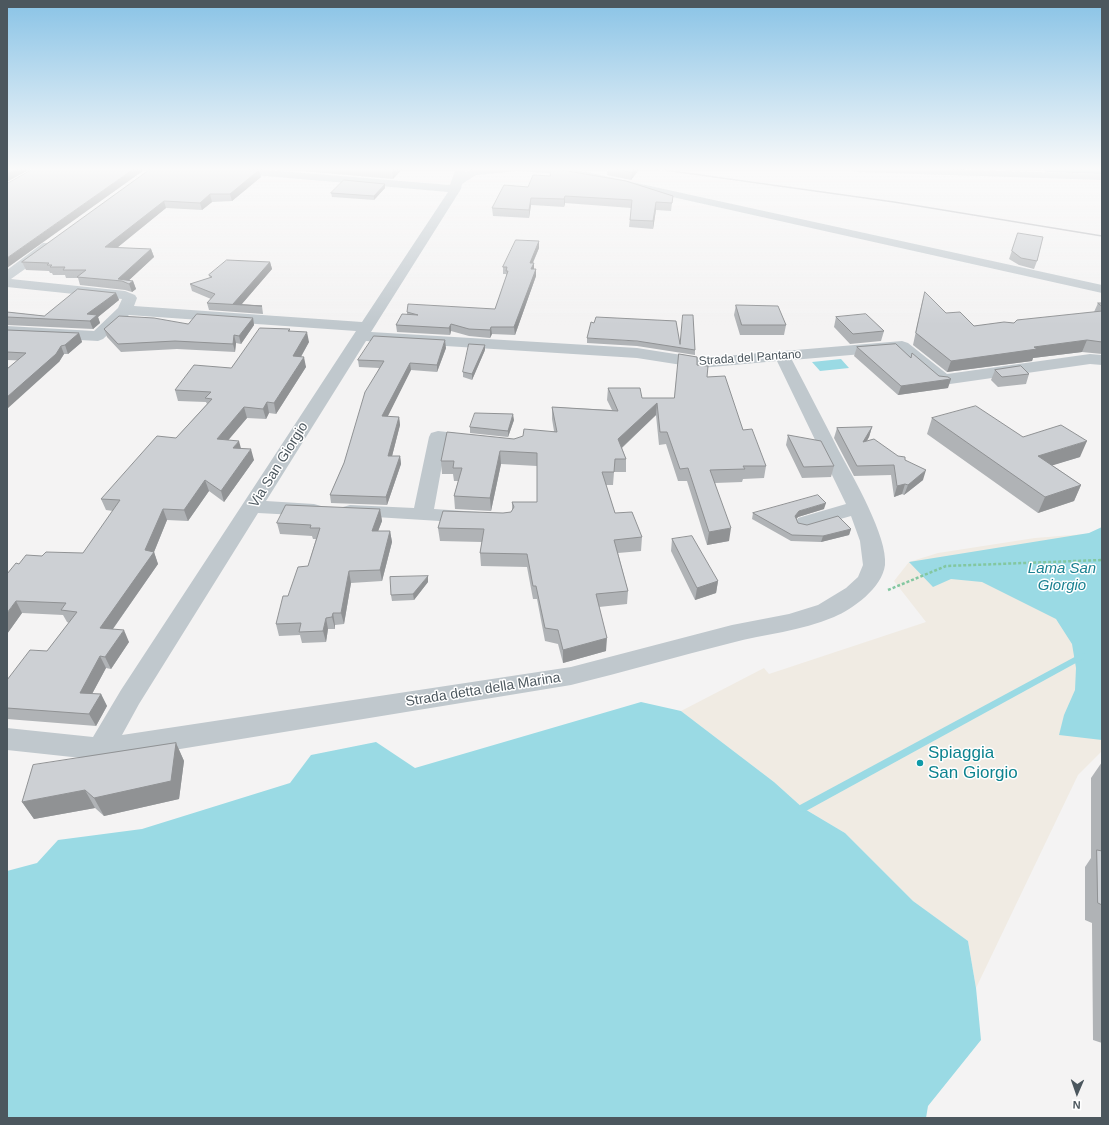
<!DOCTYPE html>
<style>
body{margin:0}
#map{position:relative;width:1109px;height:1125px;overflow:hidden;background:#f4f3f3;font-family:Helvetica,sans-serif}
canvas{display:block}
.frame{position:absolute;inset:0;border:8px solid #4c575e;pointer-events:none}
.north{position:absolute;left:1057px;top:1073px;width:40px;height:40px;-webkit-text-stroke:3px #fff;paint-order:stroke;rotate:182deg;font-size:11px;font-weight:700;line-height:16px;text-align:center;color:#4c575e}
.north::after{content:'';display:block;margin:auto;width:14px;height:18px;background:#4c575e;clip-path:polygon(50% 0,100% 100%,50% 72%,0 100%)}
</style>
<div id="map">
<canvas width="1109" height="1125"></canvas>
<div class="frame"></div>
<div class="north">N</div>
</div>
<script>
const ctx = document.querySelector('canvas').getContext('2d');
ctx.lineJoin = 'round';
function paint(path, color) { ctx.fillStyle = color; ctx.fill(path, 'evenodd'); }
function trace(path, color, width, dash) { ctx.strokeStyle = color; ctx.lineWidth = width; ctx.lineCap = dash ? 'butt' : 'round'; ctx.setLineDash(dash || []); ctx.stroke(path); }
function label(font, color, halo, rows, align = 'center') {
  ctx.font = font + ' Helvetica,sans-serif'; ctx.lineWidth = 3; ctx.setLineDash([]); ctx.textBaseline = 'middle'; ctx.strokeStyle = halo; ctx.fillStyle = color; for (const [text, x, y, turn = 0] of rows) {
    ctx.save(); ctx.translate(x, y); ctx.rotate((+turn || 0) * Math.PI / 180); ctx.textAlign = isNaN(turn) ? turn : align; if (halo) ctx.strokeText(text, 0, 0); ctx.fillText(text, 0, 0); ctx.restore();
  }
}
paint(new Path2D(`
 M1097,533L1102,534V751L1078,775L976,988L968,941L913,901L845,833L803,808L774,782L681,711L764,668L769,674L926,622L894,581L909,562L938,553L1035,538Z`), '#f0ebe3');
paint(new Path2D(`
 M841,359L849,368L820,371L812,362Z
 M1102,527V740L1059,735L1064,715L1075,690L1076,668L1072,644L1056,619L982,582L951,579L933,587L909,562L1089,533Z
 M641,702L681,711L774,782L803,808L845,833L913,901L968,941L976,988L981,1040L928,1106L926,1118H7V871L37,863L58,840L142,829L290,783L311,755L376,742L415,768Z`), '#9adae4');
paint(new Path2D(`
 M1082,653L1085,654L1086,656L1085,658L806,811L803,812L800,811L798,808L800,805Z`), '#9adae4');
const highway = new Path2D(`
 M1042,168H1102V173L1047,171Z`);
trace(highway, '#7c94a7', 2);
trace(new Path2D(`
 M888,590L946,566L1102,560`), '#83c7a0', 2.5, [3, 2]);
paint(new Path2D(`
 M204,168H243L450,185L454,173L458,168H468L465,172L473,169L485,168H568L1102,285V293L574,175L518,171L476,175L462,184L461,189L371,332L637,348L701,358L902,341L908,343L947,374L1090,354L1102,355V365L1090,364L943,385L937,384L898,351L792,360C808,391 824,421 839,451C853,477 888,537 885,565C882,588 853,609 834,617C801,631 765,634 731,643C678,656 625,672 571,685L174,750L100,760L7,750V728L93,737L121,690L356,331L129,315L103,339L98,341L7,336V326L94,331L118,308L122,299L7,287V270L43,243H53L54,246L53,249L11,279L125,291L135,295L137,298L134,306L362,322L448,192L209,171ZM366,341L637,358L701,368L777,361L846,504L798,518L795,523L798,528L805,529L851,516L860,541L863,565L858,577L846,588L818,605L789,614L732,625L571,667L122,735L139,704L258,513L314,516L321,514L324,510L321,506L314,504L266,501Z
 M845,168H915L1102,174V180L858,172L846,170Z
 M438,431L482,436L484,440L482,444L475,446L446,443L434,509L479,512L482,517L479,522L472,523L343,515L340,511L343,507L350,505L414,508L429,437L431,433Z`), '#c0c8cd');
paint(highway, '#90a9bb');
trace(new Path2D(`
 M650,168L894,202L1102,236`), '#b6b8bc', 1.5);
paint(new Path2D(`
 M152,168L261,177L232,201L212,202L202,210L166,208L117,248L151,249L154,257L128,281H133L136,289L132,292L125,290L80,285L78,278H66L65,275H53L52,273H50L49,271L26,270L22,262Z
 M257,168H272L271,169Z
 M302,168H403L393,179L302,171Z
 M550,168L673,196L671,211L656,210L653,229L629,227L631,208L565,203L564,207L531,205L529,218L493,216L492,208L528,187L550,176Z
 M608,168H638V171L631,180L607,175Z
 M385,188L374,200L332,197L331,193Z
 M1018,233L1037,261L1034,269L1019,265L1009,259Z
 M539,241V248L533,263H534V269H536V276L515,335L492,334L490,338L469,336L451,331L450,335L397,332L396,325L407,314V312L495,309L506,278V274H503V267Z
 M270,262L272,269L241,305L262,306L263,314L209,310L207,303L211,299L192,291L190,284L210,278L209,275Z
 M925,292L946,313L974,326L1014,323L1094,312L1098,303H1102V354L1082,352L1033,358L1032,361L947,372L913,345L922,303Z
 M116,293L119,300L98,317L100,323L93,329L7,325V312L44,316Z
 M736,305L786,325L784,335H740L734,315Z
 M836,317L884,331L881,341L850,344L834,327Z
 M253,318L254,325L241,344L236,343L235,352L177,349L121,352L107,337L104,329L188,324Z
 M290,329V331L309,342L301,357L306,367L276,414L269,413L266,419L247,418L228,440L241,449L254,460L224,502L209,491L188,521L167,520L154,552L158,564L113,629L129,642L111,669L106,668L92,694H101L107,706L96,726L7,719V680L47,651L69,623L67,622L63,615L22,613L7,634L19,564L42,556L83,553L113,511L106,510L101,499L176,438L207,404L206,402L178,401L175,390L231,368Z
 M7,330L79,333L82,342L68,354H64L59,362L7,360Z
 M587,338L680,344L695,350V355L637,346L587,343Z
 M857,347L911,357L939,376L948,388L898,395L854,356Z
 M446,348L437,372L411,370L387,417H399L400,425L392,456H400L401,464L387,505L331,503L330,495L344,463L379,368L359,367L358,360Z
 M485,350L472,380L463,377V372Z
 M697,365L707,377L743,430L766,466L764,478L743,479L742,482L715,483L729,541L707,545L687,481H678L666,444L659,445L656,415L622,448L626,459V472H614L613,485H606L615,513L642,537L641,551L618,553L628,591L627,604L599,607L606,651L563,663L558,644L545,641L537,599H533L527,567L481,566L480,553L482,542L440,541L438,528L511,512L512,510V502H537V466L501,464L491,511L455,509L454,496L458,481H454L453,474H442L441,461L514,439L554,431L552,419V407L612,410L607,400L608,388L642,398H674Z
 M995,370L1029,374L1026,384L998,387L991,380Z
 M932,418L1023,437L1080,457L1052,465L1081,485L1074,501L1038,513L927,434Z
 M514,420L508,437L470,433V427Z
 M872,427L869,437L867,441L905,460L923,480L904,495L902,494L894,497L891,475L854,476L834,438L837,428Z
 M788,435L834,466L831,477L802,478L786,445Z
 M380,509L382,521L378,531H390L392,542L382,581L351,583L344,624L335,625V629H328L326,642L302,643L300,635L279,636L276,624L288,596L308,566L316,539H313L312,536L280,534L277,523Z
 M824,509L798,517L796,519L798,523L807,525L851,529L849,535L821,542L791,541L752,519L753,513Z
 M672,539L718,581L716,593L695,600L671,551Z
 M428,582L414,600L392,601L391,595Z
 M176,743L184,761L179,799L104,816L95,808L34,819L22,802Z
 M1102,762V1043L1093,1040L1092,923L1085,920V867L1091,858V778Z`), '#b0b3b6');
paint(new Path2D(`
 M17,168H32L7,182V174Z
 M135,168H147L7,268V258Z
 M393,168H403L393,179L392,169Z
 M635,168H638V171L631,180L632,172Z
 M259,170L261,177L232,201L230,194Z
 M385,184V188L374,200V196Z
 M210,194L212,202L202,210L200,203Z
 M565,196V203L564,207V199Z
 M531,198V205L529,218V210Z
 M164,201L166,208L108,255L105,247Z
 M656,202V210L653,229V221Z
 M539,241V248L530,269V263Z
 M151,249L154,257L126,283L118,279Z
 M270,262L272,269L241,305L233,304Z
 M534,263V270L531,269Z
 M536,269V276L515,335L514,327Z
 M133,281L136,289L132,292L129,284Z
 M116,293L119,300L98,317L100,323L93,329L87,314Z
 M253,318L254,325L241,344L239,336Z
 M451,324V331L450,335L449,328Z
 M491,327L492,334L490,338V330Z
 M307,332L309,342L295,367L293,356Z
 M79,333L82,342L68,354L65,345Z
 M234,335L236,343L235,352L233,344Z
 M445,340L446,348L437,372V365Z
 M1087,340L1082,352L1033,358L1032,361L947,372L951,361L1034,347Z
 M485,345V350L472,380V374Z
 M61,346L64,354L59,362L7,409V397Z
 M304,357L306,367L276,414L274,403Z
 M410,363L411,370L384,424L382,416Z
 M951,379L948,388L898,395L901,386Z
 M267,402L269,413L266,419L263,409Z
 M657,403L656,415L617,452L618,439Z
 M244,407L247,418L220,450L217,439Z
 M513,414L514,420L508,437V431Z
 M399,417L400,425L390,464L388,456Z
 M872,427L869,437L860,452L863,442Z
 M239,441L242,452L233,448Z
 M1087,441L1080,457L1031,472L1038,456Z
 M251,449L254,460L224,502L221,491Z
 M500,451L501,464L491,511L490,498Z
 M400,456L401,464L387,505L386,497Z
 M926,470L923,480L904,495L908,485Z
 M205,480L209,491L188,521L184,510Z
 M905,484L902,494L894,497L897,486Z
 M1081,485L1074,501L1038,513L1045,497Z
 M826,503L824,509L798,517L794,522L795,516L799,511Z
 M163,509L167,520L154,552L158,564L105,640L100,628L145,550Z
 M380,509L382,521L374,542L372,531Z
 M731,528L729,541L707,545L709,532Z
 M851,529L849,535L821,542L823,536Z
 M390,531L392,542L382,581L380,570Z
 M349,571L351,583L344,624L341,613Z
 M428,576V582L414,600L413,594Z
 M718,581L716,593L695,600L697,588Z
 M16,601L22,613L7,634V613Z
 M333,613L335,625V629L332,617Z
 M326,618L328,629L326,642L323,631Z
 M124,630L129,642L111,669L105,657Z
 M607,638L606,651L563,663V650Z
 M100,656L106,668L86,705L80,693Z
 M101,694L107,706L96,726L89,714Z
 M176,743L184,761L179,799L104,816L94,798Z
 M85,790L95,808L34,819L22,802Z`), '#909294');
const building = new Path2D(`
 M7,168H17L7,174Z
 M35,168H135L7,258V184Z
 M152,168H230L259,170L230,194H210L200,203L164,201L105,247L151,249L118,279L133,281L129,284L122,281L77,277L86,270H63L65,267H50L52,265H47L49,263L22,262Z
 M374,168H393L392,169Z
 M550,168L626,181L673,196L672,203L656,202L653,221L630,220L632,200L565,196L564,199L531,198L529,210L492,208L504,185L528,187L533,175L550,176Z
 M611,168H635L632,172Z
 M344,180L385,184L374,196L331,193Z
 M1018,233L1043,237L1037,261L1021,258L1012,251Z
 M516,240L539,241L530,263H534L531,269H536L514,327H491L490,330L469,329L451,324L449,328L396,325L402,314L418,315L407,312L408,304L495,309L508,271H506L507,267H503Z
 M227,260L270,262L233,304L262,306L207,303L215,294L190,284L212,277L209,275Z
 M78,289L116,293L87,314L97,315L90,321L7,317V312L44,316Z
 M925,292L946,313L960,312L974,326L1004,322L1014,323L1017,320L1102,311V342L1087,340L1034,347L1037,349L951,361L916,333Z
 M1098,303H1102V306Z
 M736,305L778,306L786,325H742Z
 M197,314L253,318L239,336L234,335L233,344L175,341L118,344L104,329L119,316L154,318L188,324Z
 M866,314L884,331L853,334L836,317Z
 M683,315H693L695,350L637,341L587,338L591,322L594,323L596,317L676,321L680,344Z
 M260,328L290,329L288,331L307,332L293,356L304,357L274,403L267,402L263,409L244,407L217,439L239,441L233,448L251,449L221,491L205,480L184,510L163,509L145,550L154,552L100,628L124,630L105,657L100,656L80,693L101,694L89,714L7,708V680L30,650L47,651L77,612L61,610L66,603L16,601L7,613V574L16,563L19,564L26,555L42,556L46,552L83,553L120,500L101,499L157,436L176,438L212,399L205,398L211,392L175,390L194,365L231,368Z
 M7,330L79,333L65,345L61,346L56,354L7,397V369L26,353L7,352Z
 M374,336L445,340L437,365L410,363L382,416L399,417L388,456H400L386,497L330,495L344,463L365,392L384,361L358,360Z
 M469,344L485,345L472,374L463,372Z
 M896,344L911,358L912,353L939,376L948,377L951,379L901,386L857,347Z
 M679,354L697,357V365L708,366L707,377L725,376L743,430L752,429L766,466H743L745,469L710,470L731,528L709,532L688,468L680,469L667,432H660L657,403L618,439L626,459H615L614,472H602L615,513L632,512L642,537L614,540L628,591L596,594L607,638L563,650L558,630L545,628L536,586H533L527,554L480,553L484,529L438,528L443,511L503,513L511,512L514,507L512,502H537V453L500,451L490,498L454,496L462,468H453L454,461H441L447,432L514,439L523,436L524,429L557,432L552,407L618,411L608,388H640L642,398H674Z
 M1021,366L1029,374L1002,377L995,370Z
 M976,406L1023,437L1061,425L1087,441L1038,456L1081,485L1045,497L932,418Z
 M475,413L513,414L508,431L470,427Z
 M872,427L863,442L874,439L898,456L905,457V460L926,470L908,485L905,484L897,486L894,465L857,466L837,428Z
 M788,435L821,441L834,466L804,467Z
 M818,495L826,503L799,511L795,516L798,523L807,525L838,516L851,529L823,536L792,535L753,513Z
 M286,505L380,509L372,531H390L380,570L349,571L341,613H333L332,617L326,618L323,631L299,632L301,623L276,624L283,596H288L298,567L308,566L320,528H310L311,525L277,523Z
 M692,536L718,581L697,588L672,539Z
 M428,576L413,594L391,595L390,577Z
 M176,743L171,781L94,798L85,790L22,802L33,765Z
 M1097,850L1102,851V905L1098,903Z`);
paint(building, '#cdd0d4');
trace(building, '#909294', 1);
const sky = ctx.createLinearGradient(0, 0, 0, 325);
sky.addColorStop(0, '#89c3e6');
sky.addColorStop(0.52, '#fafafa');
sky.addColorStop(1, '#fafafa00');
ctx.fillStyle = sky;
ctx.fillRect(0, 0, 1109, 325);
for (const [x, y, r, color] of [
 [920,763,4,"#0f9aa8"]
]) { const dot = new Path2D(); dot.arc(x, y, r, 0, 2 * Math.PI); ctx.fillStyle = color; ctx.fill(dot); trace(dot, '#fff', 1.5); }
label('12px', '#4c575e', '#fff', [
 ["Strada del Pantano",750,358,-4]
]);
label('14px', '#4c575e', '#fff', [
 ["Via San Giorgio",279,465,-58],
 ["Strada detta della Marina",483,690,-9]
]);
label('italic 15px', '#1c8292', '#fff', [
 ["Lama San",1062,569],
 ["Giorgio",1062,586]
]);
label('17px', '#0d838f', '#fff', [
 ["Spiaggia",928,753],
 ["San Giorgio",928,773]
], 'left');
</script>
